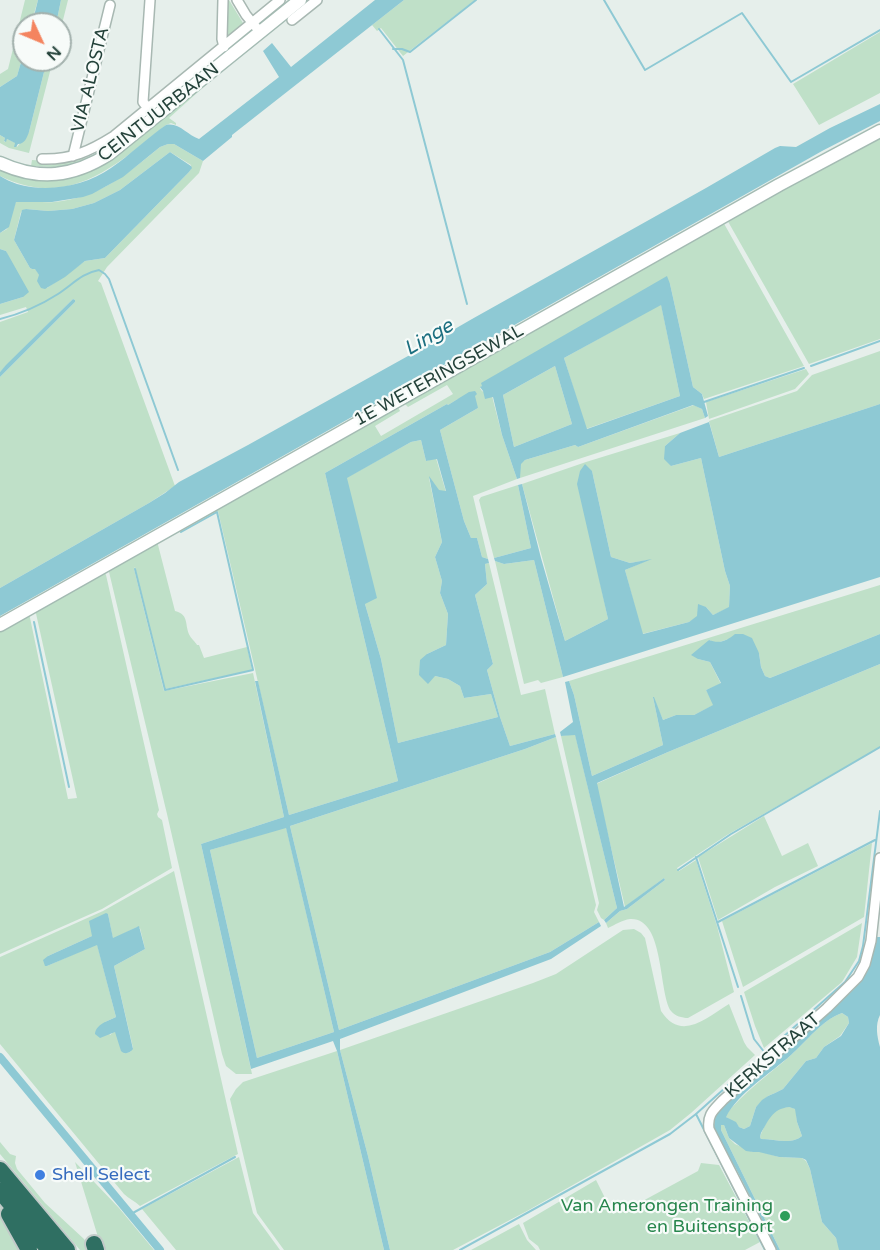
<!DOCTYPE html>
<style>
body{margin:0}
#map{position:relative;width:880px;height:1250px;overflow:hidden;background:#e6efeb;font-family:"Varela Round",sans-serif}
canvas{display:block}
.north{position:absolute;left:12px;top:12px;width:60px;height:60px;box-sizing:border-box;background:#f7fbf9;border:2px solid #a3b1ad;border-radius:50%;rotate:134deg;font-size:16px;font-weight:700;line-height:24px;text-align:center;color:#24423a}
.north::after{content:'';display:block;margin:auto;width:21px;height:27px;background:#f4845f;clip-path:polygon(50% 0,100% 100%,50% 72%,0 100%)}
</style>
<div id="map">
<canvas width="880" height="1250"></canvas>
<div class="north">N</div>
</div>
<script>
const ctx = document.querySelector('canvas').getContext('2d');
ctx.lineJoin = 'round';
function paint(path, color) { ctx.fillStyle = color; ctx.fill(path, 'evenodd'); }
function trace(path, color, width, dash) { ctx.strokeStyle = color; ctx.lineWidth = width; ctx.lineCap = dash ? 'butt' : 'round'; ctx.setLineDash(dash || []); ctx.stroke(path); }
function label(font, color, halo, rows, align = 'center') {
  ctx.font = font + ' "Varela Round",sans-serif'; ctx.lineWidth = 4.5; ctx.setLineDash([]); ctx.textBaseline = 'middle'; ctx.strokeStyle = halo; ctx.fillStyle = color; for (const [text, x, y, turn = 0] of rows) {
    ctx.save(); ctx.translate(x, y); ctx.rotate((+turn || 0) * Math.PI / 180); ctx.textAlign = isNaN(turn) ? turn : align; if (halo) ctx.strokeText(text, 0, 0); ctx.fillText(text, 0, 0); ctx.restore();
  }
}
paint(new Path2D(`
 M25,0H38L31,24H24V52L17,76L0,87V74L8,69Z
 M61,0H68L60,32V24H56Z
 M225,0H229L243,23V25L229,36L227,35Z
 M404,0H475L403,56L381,28L377,31L372,25Z
 M880,32V93L819,125L793,84Z
 M47,60H53L29,153L9,148L0,143V135L5,138L4,141L5,142L7,139L16,143L17,147L29,132Z
 M200,73L201,75L116,144L83,162L54,167L31,166L32,160L46,161L47,165H52L53,162L69,160L70,162C97,157 116,141 138,124L136,122L167,97L169,98Z
 M205,82L207,84L169,118L176,123V125L171,123L166,125C115,166 69,210 0,176V169L30,179L42,180L72,176Z
 M880,135V339L809,364L726,218Z
 M168,144H174L203,161L199,173L107,267L98,281L101,283L175,486L149,503L0,588V377L75,302V300L73,299L0,372V322L28,312L26,307L0,315V304L23,297L6,251L0,249V233L7,229L16,201C29,200 41,203 54,202C99,198 127,174 160,147ZM170,152L191,165V169L189,172L105,258L85,261L47,288L35,268L32,269L30,268L14,240L21,212L26,209L48,211L72,209L94,203L120,190Z
 M722,220L804,366L704,399L702,394L693,387L670,284L482,386L480,388L482,391L492,396L502,435L517,479L473,496L488,559L482,557L477,538H471L464,521L440,430L478,408L458,399L448,405L447,404L325,473L398,781L289,815L218,511L179,531V528L398,407L400,411L375,426L381,436L453,394L447,385L408,407L404,403Z
 M661,304L680,396L586,429L564,358Z
 M880,351V404L719,457L709,421L797,391L812,375Z
 M555,366L572,424L514,447L503,395Z
 M806,369L809,374L795,389L709,419L706,402Z
 M694,405L702,409L705,418L520,478L519,472L521,463L525,460L575,445L578,447Z
 M680,433L665,446L671,466L701,458L725,571L730,586L729,608L713,615L706,607L698,617L689,622L642,634L625,570L648,560L630,563L611,557L592,471L599,577L608,619L565,641L522,484L586,462Z
 M421,440L426,461L436,458L446,492L439,491L429,478L442,542L435,557L442,581L440,593L448,614L446,645L427,654L435,676L448,679L460,686L464,698L491,694L498,717L398,743L381,659L365,604L346,478L411,442Z
 M518,485L531,548L494,558L479,500L481,497Z
 M157,541L175,611C190,615 184,625 190,636C191,638 196,643 197,645H199L204,658L247,647L252,670L165,689L135,567L134,569L164,691L253,673L284,817L201,844L252,1074H236L226,1066L222,1054L167,814L109,572L110,567Z
 M534,560L563,677L541,683L538,680L524,684L495,561L504,564Z
 M489,563L521,695L545,689L555,734L510,746L500,717L487,670L493,664L475,595L487,584L485,564Z
 M104,571L106,575L159,810L157,814L158,817L162,820L172,868L102,909L0,954V630L29,613L68,799L77,798L35,609Z
 M880,585V634L770,678L765,676L761,667L759,653L729,639L716,643L709,640L698,659L710,662L721,684L706,690L714,705L694,715H676L663,720L653,697L663,745L592,776L574,695L569,681Z
 M880,664V747L727,835L677,868L679,871L696,860L717,926L734,992L688,1018C682,1018 675,1016 671,1011C658,992 665,917 630,919C622,920 615,925 608,928L606,923L620,911L627,909L665,880L664,878L625,907L596,784L668,752Z
 M575,734L617,908L604,920L601,918L597,910L599,903L561,736Z
 M556,737L596,905L594,912L599,922L550,952L339,1030L290,826L525,749Z
 M764,816L782,856L808,843L818,866L775,887L718,920L698,857Z
 M286,827L334,1032L257,1058L210,850Z
 M872,843L864,917L743,987L722,921Z
 M174,871L238,1154L140,1206C135,1201 129,1199 124,1194L0,1044V957L103,911ZM108,914L113,939L137,927L140,928L145,949L114,966L133,1048L130,1052L126,1053L115,1031L110,1035L105,1022L116,1017L97,944L47,966L48,956L92,936Z
 M862,923L857,957L842,982L764,1048L755,1026L744,992Z
 M634,929L641,933L645,938L661,1011C681,1042 706,1018 729,1004L744,1042L747,1047L755,1055L691,1113L670,1130L527,1211L453,1250H390L368,1156L340,1050L533,983L556,974L623,930Z
 M842,1013L848,1017L849,1023L840,1036L824,1047L816,1058L806,1061L783,1089L775,1093L768,1096L756,1107L750,1126L744,1129L739,1127L725,1116C743,1092 769,1075 791,1055C807,1041 822,1020 842,1013Z
 M337,1051L384,1250H284L257,1213L230,1099L236,1089L243,1082Z
 M789,1107L796,1109L797,1122L802,1136C791,1145 775,1139 761,1139L760,1137C762,1131 769,1116 774,1111C778,1108 784,1107 789,1107Z
 M720,1125H724L729,1138L735,1144L753,1152L759,1151L779,1157L802,1158L806,1161L810,1169L822,1222L836,1238L840,1250H780L721,1130Z
 M0,1142L10,1154L16,1156L15,1163L17,1169L45,1203L84,1239L91,1250H80L0,1154Z
 M239,1157L253,1213L280,1250H176L142,1209Z
 M75,1162L119,1208L154,1250H102Z
 M701,1163L719,1165L760,1242L745,1250H540L538,1246L529,1239L523,1223L596,1180L613,1214L639,1203L698,1171Z
 M0,1206L10,1222L20,1250H0Z
 M519,1224L527,1240L536,1250H471Z`), '#bfe0c8');
paint(new Path2D(`
 M38,0H61L56,24H32Z
 M375,0H404L232,135V137L203,161L174,144H168L160,147L123,177L92,194L83,197L52,202H16L9,227L0,233V176C5,179 11,182 17,184C48,193 85,186 111,168C130,155 147,138 166,125C179,122 187,135 199,139L279,77L263,51L272,43L291,67Z
 M24,52V60H47L29,132C27,137 25,144 18,144L16,147H14L15,143L7,139L6,142L4,141L5,138L0,135V87L17,76Z
 M880,104V121L822,151L0,616V588L149,503L165,493L179,482L248,445L408,356L472,319L706,188L775,148L780,146L796,147L830,128Z
 M170,152L191,166L192,168L189,172L105,258L85,261L65,277L45,289L41,288L37,281L39,275L35,269H32L30,268L14,240L22,210L26,209L48,211L72,209L94,203L120,190Z
 M0,249L6,251L29,292L23,297L0,304Z
 M667,276L670,284L693,387L702,394L708,416L705,418L702,409L693,405L578,447L575,445L525,460L521,464L520,478L517,479L502,435L493,397L485,399L483,391L480,387L482,386L481,383ZM661,305L680,396L587,429L564,358ZM555,366L572,424L514,447L503,395Z
 M73,299L75,300V302L0,377V372L6,365Z
 M475,391L477,394L475,396L478,408L440,430L464,521L471,538H477L482,557L488,559L489,563L485,564L487,584L475,595L493,664L487,670L500,717L510,746L555,734L556,737L525,749L290,826L339,1030L550,952L599,922L601,926L551,959L340,1039V1050L368,1156L390,1250H384L337,1051L333,1041L251,1069L201,844L284,817L255,681H258L289,815L398,781L325,473L447,404L448,405L469,392ZM421,440L426,461L437,459L446,491L439,490L429,476L442,542L435,557L442,581L440,593L448,614L446,645L427,654L420,660L419,675L428,684L435,676L448,679L460,686L464,698L491,694L498,717L398,743L381,659L365,604L377,598L347,478L411,442ZM286,828L334,1032L257,1058L210,850Z
 M880,404V577L563,677L534,560L504,564L495,561L494,558L531,548L518,485L522,484L541,558L565,641L608,619L577,484L580,471L585,464L592,471L611,557L630,563L652,559L625,570L643,634L689,622L697,616L698,604L706,607L713,615L729,607L730,586L725,571L701,458L671,466L664,459L665,446L680,433L709,422L719,457Z
 M735,634H743L752,638L759,653L761,667L765,676L770,678L880,634V664L668,752L597,783L624,907L664,878L665,880L627,909L620,911L606,923L604,920L617,908L575,735L561,736L560,732L573,722L565,682L569,681L574,695L592,776L663,745L653,697H654L663,720L676,715H694L713,705L706,690L721,683L710,662L698,659L691,655L709,640C719,644 727,641 735,634Z
 M106,913L108,914L113,938L139,926L145,949L114,966L133,1049C130,1053 125,1055 121,1051L115,1032L100,1038L95,1034C96,1024 108,1021 116,1017L97,945L47,966H45L43,960L48,956L92,936L89,921Z
 M877,937H880V1015C875,1025 877,1036 880,1047V1250H839L836,1238L822,1222L810,1169L806,1160L802,1158L779,1157L759,1152H753L746,1151L729,1138L724,1125H721V1130L780,1250H777C763,1222 749,1194 735,1167C728,1155 715,1140 714,1126C714,1114 722,1107 730,1099L854,989L867,972ZM842,1013L848,1017L849,1023L841,1036L824,1047L816,1058L806,1061L783,1089L775,1093L768,1096L762,1100L756,1107L750,1126L744,1129L739,1127L736,1122L726,1117C738,1093 771,1073 791,1055C807,1041 822,1020 842,1013ZM789,1107L795,1109L797,1122L802,1136C791,1145 775,1139 761,1139L760,1137L761,1133C769,1120 772,1109 789,1107Z`), '#8ec9d4');
trace(new Path2D(`
 M604,0L645,70L742,13L791,82L880,30
 M379,29L403,60L467,304
 M393,49H402L410,52L476,0
 M0,319C20,314 41,305 58,294C72,285 82,273 99,270L105,274L109,279L178,470
 M811,366L880,341
 M704,402L804,368
 M135,569L165,690L253,670L217,512L181,532
 M34,622L69,787
 M696,857L738,987
 M678,870L731,834L880,747
 M718,922L875,840
 M741,996L754,1039L765,1053L845,982L859,961L863,946L880,811
 M696,1114L765,1250
 M131,1214L235,1157
 M460,1250L670,1134L696,1114L754,1062`), '#8ec9d4', 2);
trace(new Path2D(`
 M0,1057L160,1250`), '#8ec9d4', 8);
const street = new Path2D(`
 M223,0L222,39L224,47
 M237,0L246,15L260,32
 M292,20L317,0
 M148,108L143,102L150,0
 M73,156L110,5
 M42,159C71,160 90,151 114,136L280,0
 M771,1250L709,1129C707,1114 714,1110 723,1100L827,1008L858,977L865,964L871,941L880,858`);
const secondary = new Path2D(`
 M0,163C39,181 73,177 109,154L300,0
 M0,625L779,185L880,131`);
const highway = new Path2D(`
 M0,1170L67,1250
 M0,1191L49,1250
 M9,1214L29,1250
 M94,1244L96,1250`);
trace(street, '#a8b8b2', 12);
trace(secondary, '#a4bbb3', 15);
trace(highway, '#c2cac8', 20);
trace(street, '#fff', 9);
trace(secondary, '#fff', 12);
trace(highway, '#2f6f62', 16);
for (const [x, y, r, color] of [
 [40,1175,6,"#3f7fe0"],
 [785,1216,6,"#2e9e5b"]
]) { const dot = new Path2D(); dot.arc(x, y, r, 0, 2 * Math.PI); ctx.fillStyle = color; ctx.fill(dot); trace(dot, '#f7fbf9', 2); }
label('18px', '#24423a', '#f7fbf9', [
 ["VIA ALOSTA",91,80,-76],
 ["CEINTUURBAAN",159,113,-38],
 ["1E WETERINGSEWAL",439,376,-29],
 ["KERKSTRAAT",773,1056,-41]
]);
label('18px', '#366cbe', '#f7fbf9', [
 ["Shell Select",52,1175]
], 'left');
label('18px', '#27864d', '#f7fbf9', [
 ["Van Amerongen Training",773,1206],
 ["en Buitensport",773,1227]
], 'right');
label('italic 20px', '#1c6f80', '#f7fbf9', [
 ["Linge",429,338,-30]
]);
</script>
